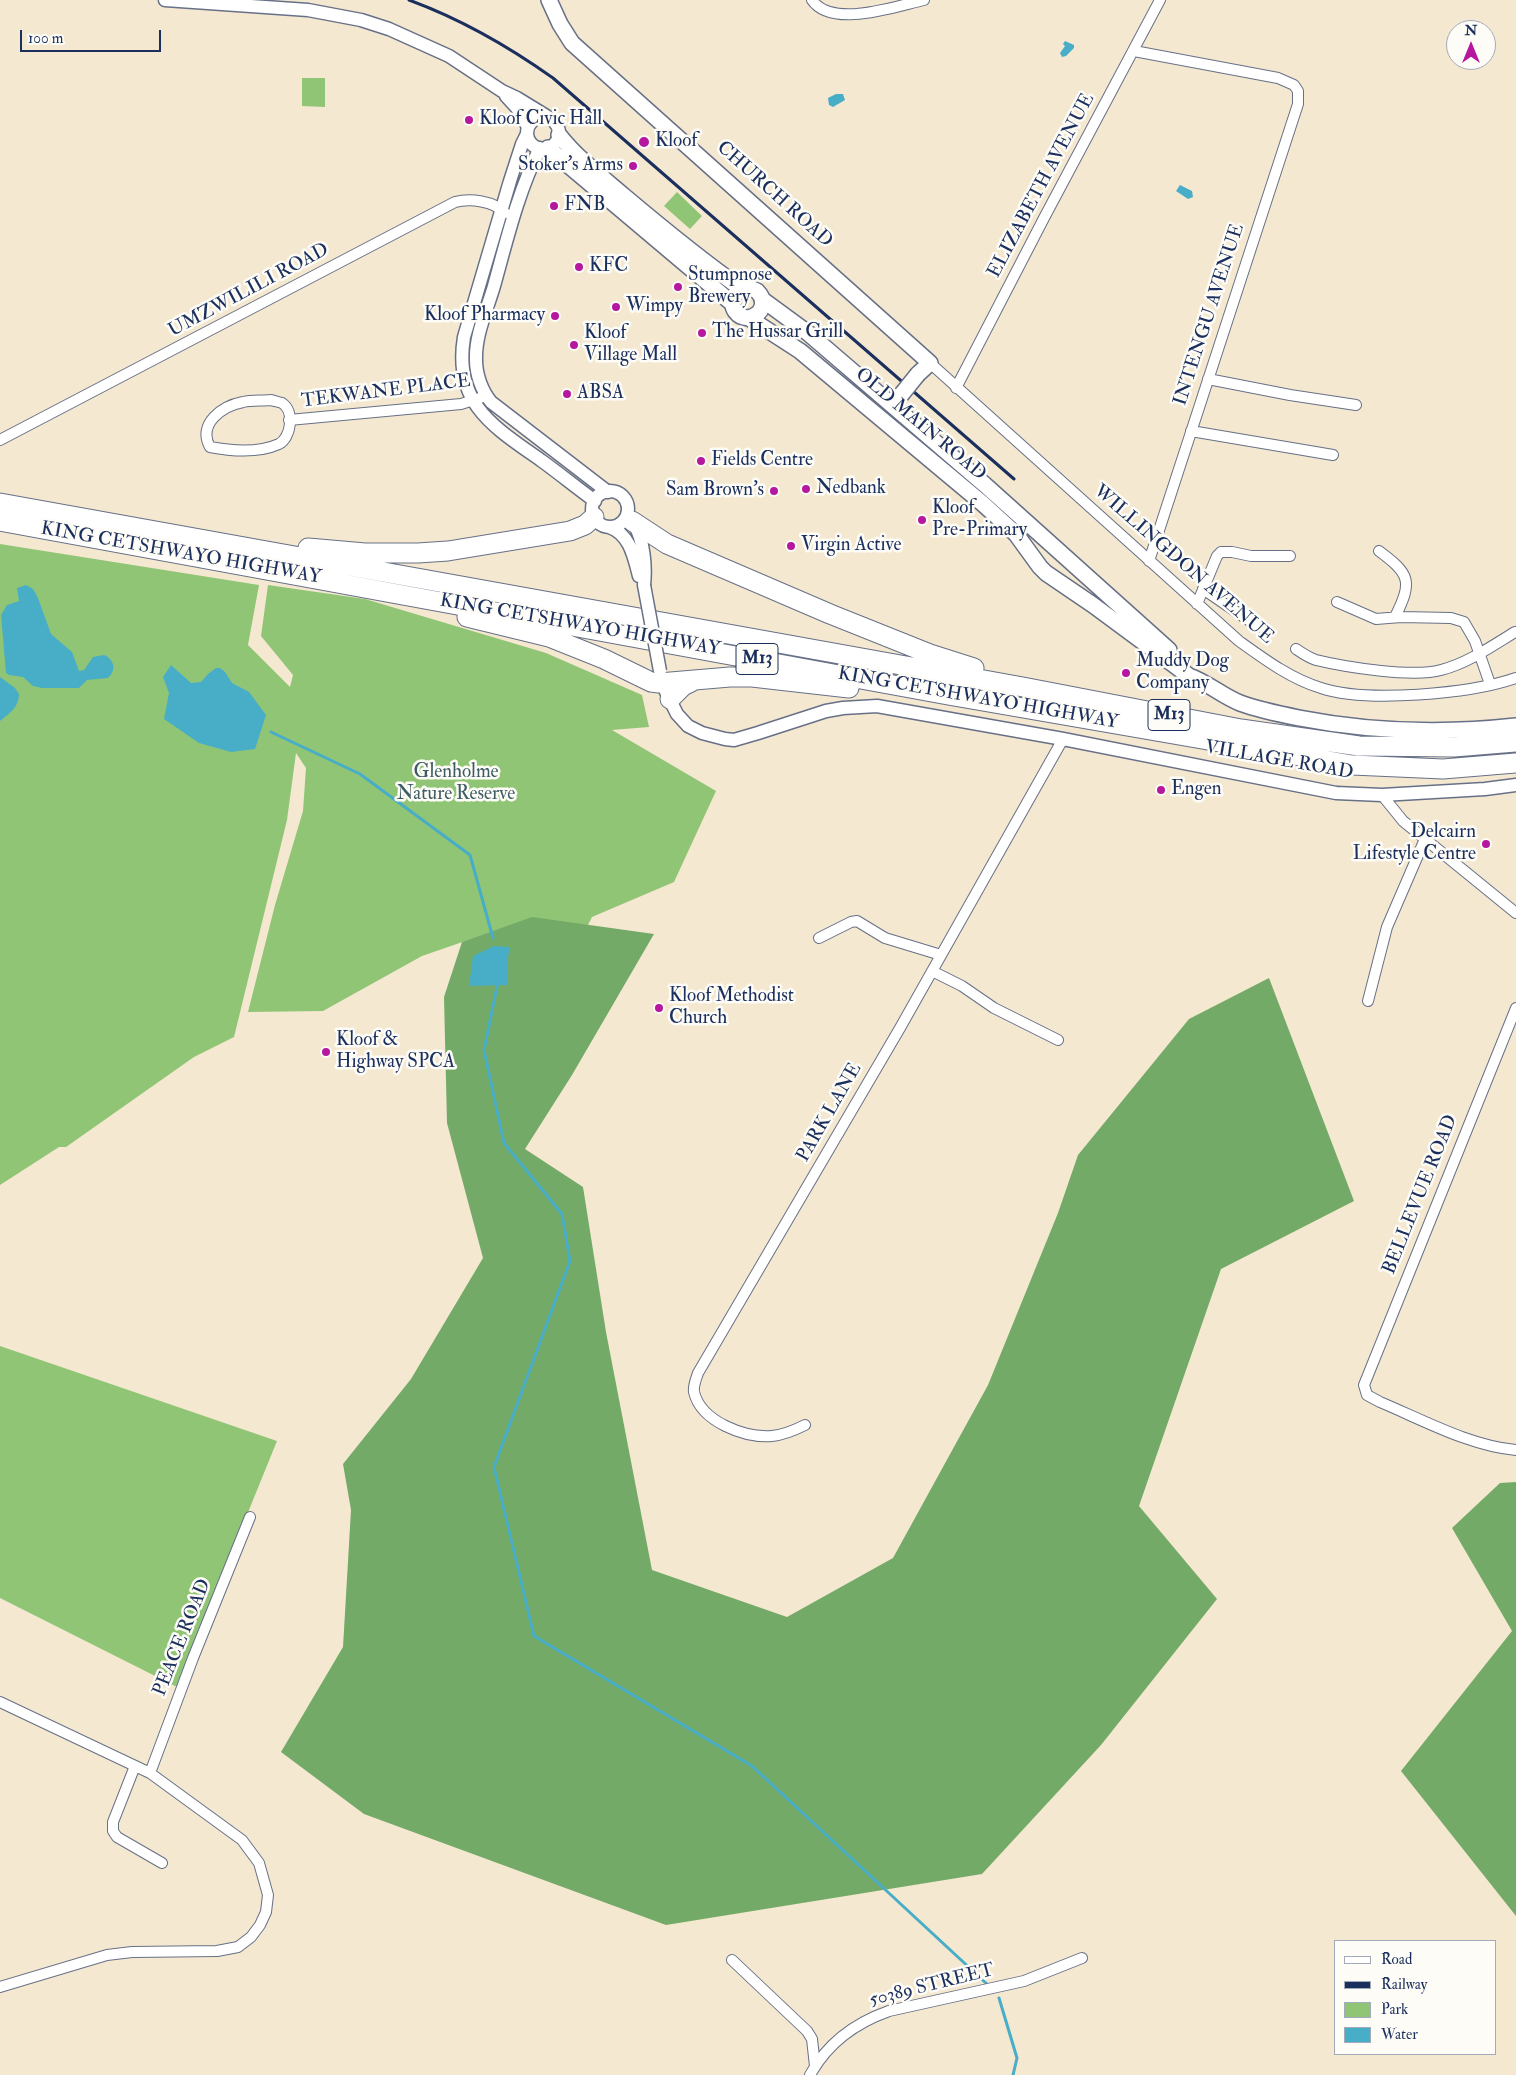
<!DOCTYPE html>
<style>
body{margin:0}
#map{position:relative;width:1516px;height:2075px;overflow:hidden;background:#f4e8d1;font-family:"IM FELL Double Pica",serif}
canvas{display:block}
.legend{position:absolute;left:1334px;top:1940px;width:162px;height:115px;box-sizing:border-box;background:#fdfcf7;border:1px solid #a3aaba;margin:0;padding:6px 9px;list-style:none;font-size:15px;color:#1b2f5e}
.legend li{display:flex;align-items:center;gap:10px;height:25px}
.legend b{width:25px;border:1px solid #a3aaba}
.north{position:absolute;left:1446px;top:20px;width:50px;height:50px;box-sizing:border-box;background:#fdfcf7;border:1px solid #a3aaba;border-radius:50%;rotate:0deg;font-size:14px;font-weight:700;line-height:20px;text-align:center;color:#1b2f5e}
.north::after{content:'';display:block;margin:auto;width:18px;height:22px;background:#b5179e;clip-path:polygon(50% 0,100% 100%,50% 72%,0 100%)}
.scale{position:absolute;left:20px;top:30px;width:141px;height:22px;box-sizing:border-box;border:2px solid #1b2f5e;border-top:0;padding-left:6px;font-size:15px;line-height:18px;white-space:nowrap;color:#1b2f5e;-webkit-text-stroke:4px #fdfcf7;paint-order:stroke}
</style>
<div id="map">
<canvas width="1516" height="2075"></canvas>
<ul class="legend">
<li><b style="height:6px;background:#fff"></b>Road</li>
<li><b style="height:6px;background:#1b2f5e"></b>Railway</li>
<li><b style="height:14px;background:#91c576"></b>Park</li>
<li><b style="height:14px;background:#48adc7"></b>Water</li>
</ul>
<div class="north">N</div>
<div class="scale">100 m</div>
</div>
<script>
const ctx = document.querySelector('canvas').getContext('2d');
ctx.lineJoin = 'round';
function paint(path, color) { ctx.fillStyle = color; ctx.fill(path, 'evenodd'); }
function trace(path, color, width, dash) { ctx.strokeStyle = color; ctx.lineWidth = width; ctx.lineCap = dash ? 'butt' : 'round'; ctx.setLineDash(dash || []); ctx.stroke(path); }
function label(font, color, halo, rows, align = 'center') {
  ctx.font = font + ' "IM FELL Double Pica",serif'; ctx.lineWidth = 5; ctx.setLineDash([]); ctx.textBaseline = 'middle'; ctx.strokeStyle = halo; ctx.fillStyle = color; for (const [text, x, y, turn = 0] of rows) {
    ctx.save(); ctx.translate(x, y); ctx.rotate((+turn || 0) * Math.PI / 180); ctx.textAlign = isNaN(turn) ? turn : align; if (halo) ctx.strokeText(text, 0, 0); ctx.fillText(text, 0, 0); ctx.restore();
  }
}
paint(new Path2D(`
 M302,78H325V107L302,106Z
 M677,192L702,216L690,229L664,206Z
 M0,544L259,585L248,645L290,687L293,675L261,636L268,585L365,599L546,653L642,695L649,727L612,730L716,791L674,882L592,917L580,941L503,928L422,956L323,1011L248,1012L275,905L303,811L306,768L296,753L287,820L234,1037L194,1057L66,1147H59L0,1185Z
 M0,1346L277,1441L177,1687L0,1598Z`), '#91c576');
paint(new Path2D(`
 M532,917L654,934L572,1075L525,1149L583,1187L606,1332L652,1570L787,1617L893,1558L988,1385L1058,1213L1078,1155L1189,1019L1269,978L1354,1201L1221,1269L1139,1506L1217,1599L1101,1745L982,1874L666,1925L364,1814L281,1752L343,1647L351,1510L343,1464L411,1379L483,1258L447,1123L444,997L462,942Z
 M1516,1482V1916L1401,1771L1512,1631L1452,1528L1500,1483Z`), '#74aa67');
paint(new Path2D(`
 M1065,41L1074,45V48L1066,56L1062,57L1060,53L1065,46L1063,44Z
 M836,94H843L845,100L833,107L829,105L828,98Z
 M1180,185L1192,191L1193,197L1188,199L1176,191Z
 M26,585L33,589L38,598L51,634L72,652L79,671L84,670L93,657L104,655C114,659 117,670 108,678L87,680L79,688H42L33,686L23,677L9,675L6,673L1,615L7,605L19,601L17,588Z
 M171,665L191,683L201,682L208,674L216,668H220L225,672L232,683L249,692L266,715L255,749L231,752L199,743L164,719L169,693L163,677Z
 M0,677L15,688L19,694C19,707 10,713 0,721Z
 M494,946L510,947L507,962L508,985L469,986L473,956Z`), '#48adc7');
trace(new Path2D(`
 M271,732L360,774L470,855L493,938
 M498,982L484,1050L504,1143L562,1214L570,1261L494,1467L534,1636L752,1766L988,1985
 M999,1998L1017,2058L1013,2075`), '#48adc7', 3);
const minor = new Path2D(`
 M812,0C832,29 896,6 924,0
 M1134,51L1278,78L1294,85L1298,91V104L1149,561
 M930,363L1239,641C1264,659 1291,679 1321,688C1366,703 1470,694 1516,678
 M1208,379L1290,395L1356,405
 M956,388L1044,218L1160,0
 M271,400C274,401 279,402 282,403C295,411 291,438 279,444C259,453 231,451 210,447C197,424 222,406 243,402C252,400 262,401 271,400Z
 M289,420L461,404L486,396
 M1191,431L1333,455
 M0,440L455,202C470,198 494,201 505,213
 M1379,551C1410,574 1413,581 1395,617
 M1203,589L1254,624L1265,628
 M1337,602L1376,619L1401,617L1451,618L1464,622L1475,641L1490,684
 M1197,604L1217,556L1221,552H1232L1251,556H1290
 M1296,649C1302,653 1309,658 1316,660C1345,667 1413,678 1441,670C1468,663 1492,646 1515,632
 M1382,795L1403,821L1516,913
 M819,938L851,922L857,921L885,938L941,955
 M932,971L962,986L994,1008L1058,1040
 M1368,1001L1387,927L1425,839
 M1516,1008L1364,1385L1367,1395L1380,1402C1423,1420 1470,1446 1516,1450
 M805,1425C795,1430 783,1435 772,1436C745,1438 701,1422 694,1392C693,1386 696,1379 698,1373L900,1028L1063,739
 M0,1702L150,1773L242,1840L259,1863L268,1895L266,1912L260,1925L251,1937L238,1947L217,1951L132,1952L107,1955L0,1987
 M135,1766L113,1822V1831L117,1837L162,1863
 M150,1773L193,1658L250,1517
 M732,1960L807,2031L812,2039L815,2066
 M810,2075C828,2042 855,2023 889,2011L1024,1981L1082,1958`);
const tertiary = new Path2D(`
 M165,0L308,10L361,20L389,29L449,56L502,91L517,98L548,117
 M506,96L517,108L528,127
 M527 133a16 16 0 1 1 32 0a16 16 0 1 1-32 0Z
 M527,134L522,144L510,181L464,337C453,404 494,427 542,461C560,474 577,488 595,501
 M540,148C518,192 507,239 494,286C487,310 475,335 476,360C476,375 482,391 491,402L608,492
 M592 509a18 18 0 1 1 36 0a18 18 0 1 1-36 0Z
 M634,524C644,540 646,567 644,585
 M609,527C630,534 634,557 639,576
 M666,692L677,714L688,726L702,733L725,739L734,740L758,733L826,711L843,708L877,706L1063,739L1336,793L1382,795L1485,789L1516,785`);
const secondary = new Path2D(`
 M549,0L560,24L572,43L930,363L918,374
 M559,135C577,158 602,177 624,196C662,228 701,260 742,289
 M548,148L733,304
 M763,300L808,333L984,484L1169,650
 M749,318C763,314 767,301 757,291C732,277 722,317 749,318L800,351L982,503L1016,534L1040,567L1046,573L1093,605L1189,676C1207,682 1222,696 1240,703C1259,710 1279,714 1299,718C1371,732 1443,734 1516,726`);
const motorway = new Path2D(`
 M0,503L1023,687L1241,729L1359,746L1454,747L1516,742
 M0,521L948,695L1352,765L1443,769L1516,763
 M632,521L667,544L830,614L930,654L974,668
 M308,548L365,553H418L448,551L570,531L585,525L594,517
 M467,617L549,637L604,659L651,682L659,683L730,677H752L849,688
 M670,699L683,686L693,681`);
trace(minor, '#677086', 12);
trace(tertiary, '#677086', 15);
trace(secondary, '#677086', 18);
trace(motorway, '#677086', 21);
trace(minor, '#fff', 10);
trace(tertiary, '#fff', 12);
trace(secondary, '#fff', 15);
trace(motorway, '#fff', 19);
trace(new Path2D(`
 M409,0C461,19 508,46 553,78L1014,479`), '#1b2f5e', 3);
const tertiaryBridge = new Path2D(`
 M644,585L660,671`);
const secondaryBridge = new Path2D(`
 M901,395L918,374`);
trace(tertiaryBridge, '#677086', 15, []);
trace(secondaryBridge, '#677086', 18, []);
trace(tertiaryBridge, '#fff', 12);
trace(secondaryBridge, '#fff', 15);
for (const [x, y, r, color] of [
 [469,120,5,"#b5179e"],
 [644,142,6,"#b5179e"],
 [633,166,5,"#b5179e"],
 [554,206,5,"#b5179e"],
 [579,267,5,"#b5179e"],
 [678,287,5,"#b5179e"],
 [616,307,5,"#b5179e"],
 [555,316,5,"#b5179e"],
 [702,333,5,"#b5179e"],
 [574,345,5,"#b5179e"],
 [567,394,5,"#b5179e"],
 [701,461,5,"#b5179e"],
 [806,489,5,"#b5179e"],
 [774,491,5,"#b5179e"],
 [922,520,5,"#b5179e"],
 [791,546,5,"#b5179e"],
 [1126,673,5,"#b5179e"],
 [1161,790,5,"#b5179e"],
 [1486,844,5,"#b5179e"],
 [659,1008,5,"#b5179e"],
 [326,1052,5,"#b5179e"]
]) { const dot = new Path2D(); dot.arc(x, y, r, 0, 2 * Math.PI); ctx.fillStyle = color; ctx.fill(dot); trace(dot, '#fdfcf7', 2); }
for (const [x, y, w] of [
 [757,659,42],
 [1169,715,42]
]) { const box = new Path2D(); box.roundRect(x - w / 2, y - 15.5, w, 31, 4); ctx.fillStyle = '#fdfcf7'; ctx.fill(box); trace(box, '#1b2f5e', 1); }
label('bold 18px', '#1b2f5e', null, [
 ["M13",757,659],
 ["M13",1169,715]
]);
label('19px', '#1b2f5e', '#fdfcf7', [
 ["Kloof Civic Hall",479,120],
 ["Kloof",655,142],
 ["Stoker's Arms",623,166,"right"],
 ["FNB",564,206],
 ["KFC",589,267],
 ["Stumpnose",688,276],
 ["Brewery",688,298],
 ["Wimpy",626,307],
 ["Kloof Pharmacy",545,316,"right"],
 ["The Hussar Grill",712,333],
 ["Kloof",584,334],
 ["Village Mall",584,356],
 ["ABSA",577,394],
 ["Fields Centre",711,461],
 ["Nedbank",816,489],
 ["Sam Brown's",764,491,"right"],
 ["Kloof",932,509],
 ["Pre-Primary",932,531],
 ["Virgin Active",801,546],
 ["Muddy Dog",1136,662],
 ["Company",1136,684],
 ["Engen",1171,790],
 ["Delcairn",1476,833,"right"],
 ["Lifestyle Centre",1476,855,"right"],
 ["Kloof Methodist",669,997],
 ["Church",669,1019],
 ["Kloof &",336,1041],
 ["Highway SPCA",336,1063]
], 'left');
label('19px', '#1b2f5e', '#fdfcf7', [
 ["ELIZABETH AVENUE",1042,186,-62],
 ["CHURCH ROAD",774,195,42],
 ["UMZWILILI ROAD",249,291,-28],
 ["INTENGU AVENUE",1210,315,-72],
 ["TEKWANE PLACE",386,392,-7],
 ["OLD MAIN ROAD",920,425,40],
 ["KING CETSHWAYO HIGHWAY",181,554,10],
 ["WILLINGDON AVENUE",1183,565,41],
 ["KING CETSHWAYO HIGHWAY",580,626,10],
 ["KING CETSHWAYO HIGHWAY",978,699,10],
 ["VILLAGE ROAD",1279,761,10],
 ["PARK LANE",830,1113,-60],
 ["BELLEVUE ROAD",1421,1195,-68],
 ["PEACE ROAD",183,1638,-68],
 ["50389 STREET",932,1986,-14]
]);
label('19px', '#3e5c65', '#fdfcf7', [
 ["Glenholme",456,773],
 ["Nature Reserve",456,795]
]);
</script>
